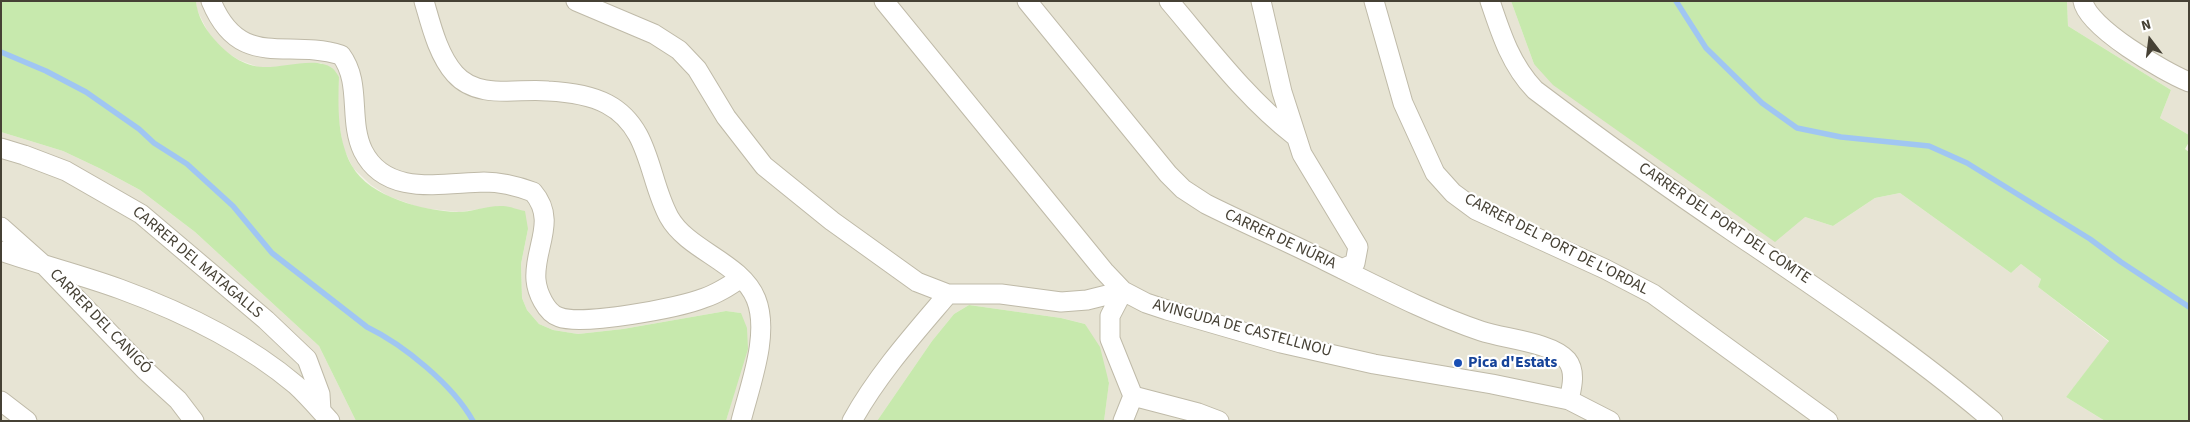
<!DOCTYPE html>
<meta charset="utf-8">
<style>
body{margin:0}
#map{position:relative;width:2190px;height:422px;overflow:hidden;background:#f3f1e6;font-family:"Source Sans 3",sans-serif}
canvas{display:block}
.frame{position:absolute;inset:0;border:2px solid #464135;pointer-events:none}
.north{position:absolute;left:2125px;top:15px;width:50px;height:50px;-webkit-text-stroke:4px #fff;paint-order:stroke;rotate:345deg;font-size:14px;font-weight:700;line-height:20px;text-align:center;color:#464135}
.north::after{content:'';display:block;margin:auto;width:18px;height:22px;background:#464135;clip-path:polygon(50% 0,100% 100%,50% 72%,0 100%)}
</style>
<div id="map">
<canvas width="2190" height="422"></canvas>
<div class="frame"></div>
<div class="north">N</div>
</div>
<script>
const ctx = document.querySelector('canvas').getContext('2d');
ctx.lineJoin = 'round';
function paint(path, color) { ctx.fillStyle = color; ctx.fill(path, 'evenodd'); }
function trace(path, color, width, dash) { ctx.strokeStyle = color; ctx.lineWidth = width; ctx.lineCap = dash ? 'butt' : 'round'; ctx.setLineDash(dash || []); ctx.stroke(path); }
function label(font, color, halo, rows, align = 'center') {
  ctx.font = font + ' "Source Sans 3",sans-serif'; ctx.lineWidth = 4.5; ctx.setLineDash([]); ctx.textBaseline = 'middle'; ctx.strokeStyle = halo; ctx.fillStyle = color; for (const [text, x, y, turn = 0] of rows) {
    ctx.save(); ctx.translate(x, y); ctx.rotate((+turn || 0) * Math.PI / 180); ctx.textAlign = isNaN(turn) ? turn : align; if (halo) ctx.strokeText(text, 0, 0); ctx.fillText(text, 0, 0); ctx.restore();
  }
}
paint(new Path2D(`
 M196,1H1511L1534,64L1805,217L1833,226L1875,198L1900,193L2011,273L2021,264L2041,279L2038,287L2109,342L2066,397L2105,421H1104L1109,382L1085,324L1061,318L969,305L954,314L932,341L877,421H726L734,393L741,313L726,311L623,329L578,334L553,330L539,324L527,310L522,298L521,264L528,229L502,206L459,212L421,208L388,196L371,185L353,168L343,147L337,110L339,77L321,63L261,68L239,60L223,50L209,34L197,10Z
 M2067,1H2189V135L2160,118L2171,90L2068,26Z
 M1,132L63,151L101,169L140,190L195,232L319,346L356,421H1Z`), '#e7e4d4');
paint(new Path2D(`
 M1,1H196C197,15 205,29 214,39C226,53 244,67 263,67C282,68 317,56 332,68C335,70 337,74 339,77C338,107 337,139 352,166C369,197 425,211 457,212C472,212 488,205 503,206C510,206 518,210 525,211L528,229L521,264L522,298L527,310L539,324L553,330L578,334L623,329L726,311L741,313L747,328L748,349L726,421H356L319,346L195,232L140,190L101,169L63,151L1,132Z
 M1511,1H2067L2068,26L2171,90L2160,118L2189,135V142L2185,149L2189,152V421H2105L2066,397L2109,341L2038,287L2041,279L2021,264L2011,273L1900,193L1875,198L1833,226L1805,217L1775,242L1553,85L1534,64Z
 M969,305L1061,318L1085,324L1100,347L1109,383L1104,421H877L932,341L954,314Z`), '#c7e9ad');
trace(new Path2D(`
 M1676,1L1706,48L1762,103L1797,128L1841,137L1929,146L1967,163L2090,239L2121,262L2189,307
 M1,52L46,71L86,92L139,129L154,143L187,164L233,206L272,253L367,327C404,345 453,385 473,421`), '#a0c6f2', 5.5);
const street = new Path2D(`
 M211,1C240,71 286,38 341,55C362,83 348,120 363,151C386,197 442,183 484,182C501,182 517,186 533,192C558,221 533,249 536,280C537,292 546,313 559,317C582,326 679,308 704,298C717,294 729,286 741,278
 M424,1C431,25 438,55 455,74C478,100 518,88 548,91C568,92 590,95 607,104C651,127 648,179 669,217C688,251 741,262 756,299C770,334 750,385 741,421
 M576,1L654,34L679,50L697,69L726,117L764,166L832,221L917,282L948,294H1001L1061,302L1087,300L1123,291
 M884,1L1104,271L1123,291L1146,303L1167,310L1281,343L1374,364L1492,384L1569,400L1610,421
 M1027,1L1168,174L1183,189L1206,204C1246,224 1286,241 1326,261C1377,286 1428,313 1481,331C1505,339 1551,342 1567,360C1576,371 1572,387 1569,400
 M1169,1C1209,48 1246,98 1295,136
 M1261,1L1282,92L1302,154L1358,247L1355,263L1342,269
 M1374,1L1403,103L1435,173L1453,193L1476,210L1605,269L1653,294L1828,421
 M1490,1C1501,34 1511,65 1535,90C1600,139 1665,186 1732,231C1822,292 1911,351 1993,421
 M2083,1C2087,27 2164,72 2189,82
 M1,148L24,155L66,171L141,214L266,320L307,359L320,394L321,411
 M1,227L46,267L145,370L178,400L194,421
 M1,251C41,265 82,275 120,289C183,312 245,342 296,385C308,396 319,409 330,421
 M1123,291L1110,316V339L1133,396L1123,421
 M1133,396L1198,413L1219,421
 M1,401L27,421
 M852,421C878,374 914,334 948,294`);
trace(street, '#bfbaa8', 21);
trace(street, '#fff', 19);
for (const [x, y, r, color] of [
 [1458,363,5,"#1a4fb4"]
]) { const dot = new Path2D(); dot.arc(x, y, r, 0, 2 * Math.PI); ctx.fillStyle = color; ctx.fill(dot); trace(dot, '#fff', 2); }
label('16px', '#464135', '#fff', [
 ["CARRER DEL PORT DEL COMTE",1724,224,34],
 ["CARRER DE NÚRIA",1280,240,25],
 ["CARRER DEL PORT DE L'ORDAL",1556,245,27],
 ["CARRER DEL MATAGALLS",197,263,40],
 ["CARRER DEL CANIGÓ",100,322,46],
 ["AVINGUDA DE CASTELLNOU",1242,329,15]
]);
label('bold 16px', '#164399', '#fff', [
 ["Pica d'Estats",1468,363]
], 'left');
</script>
